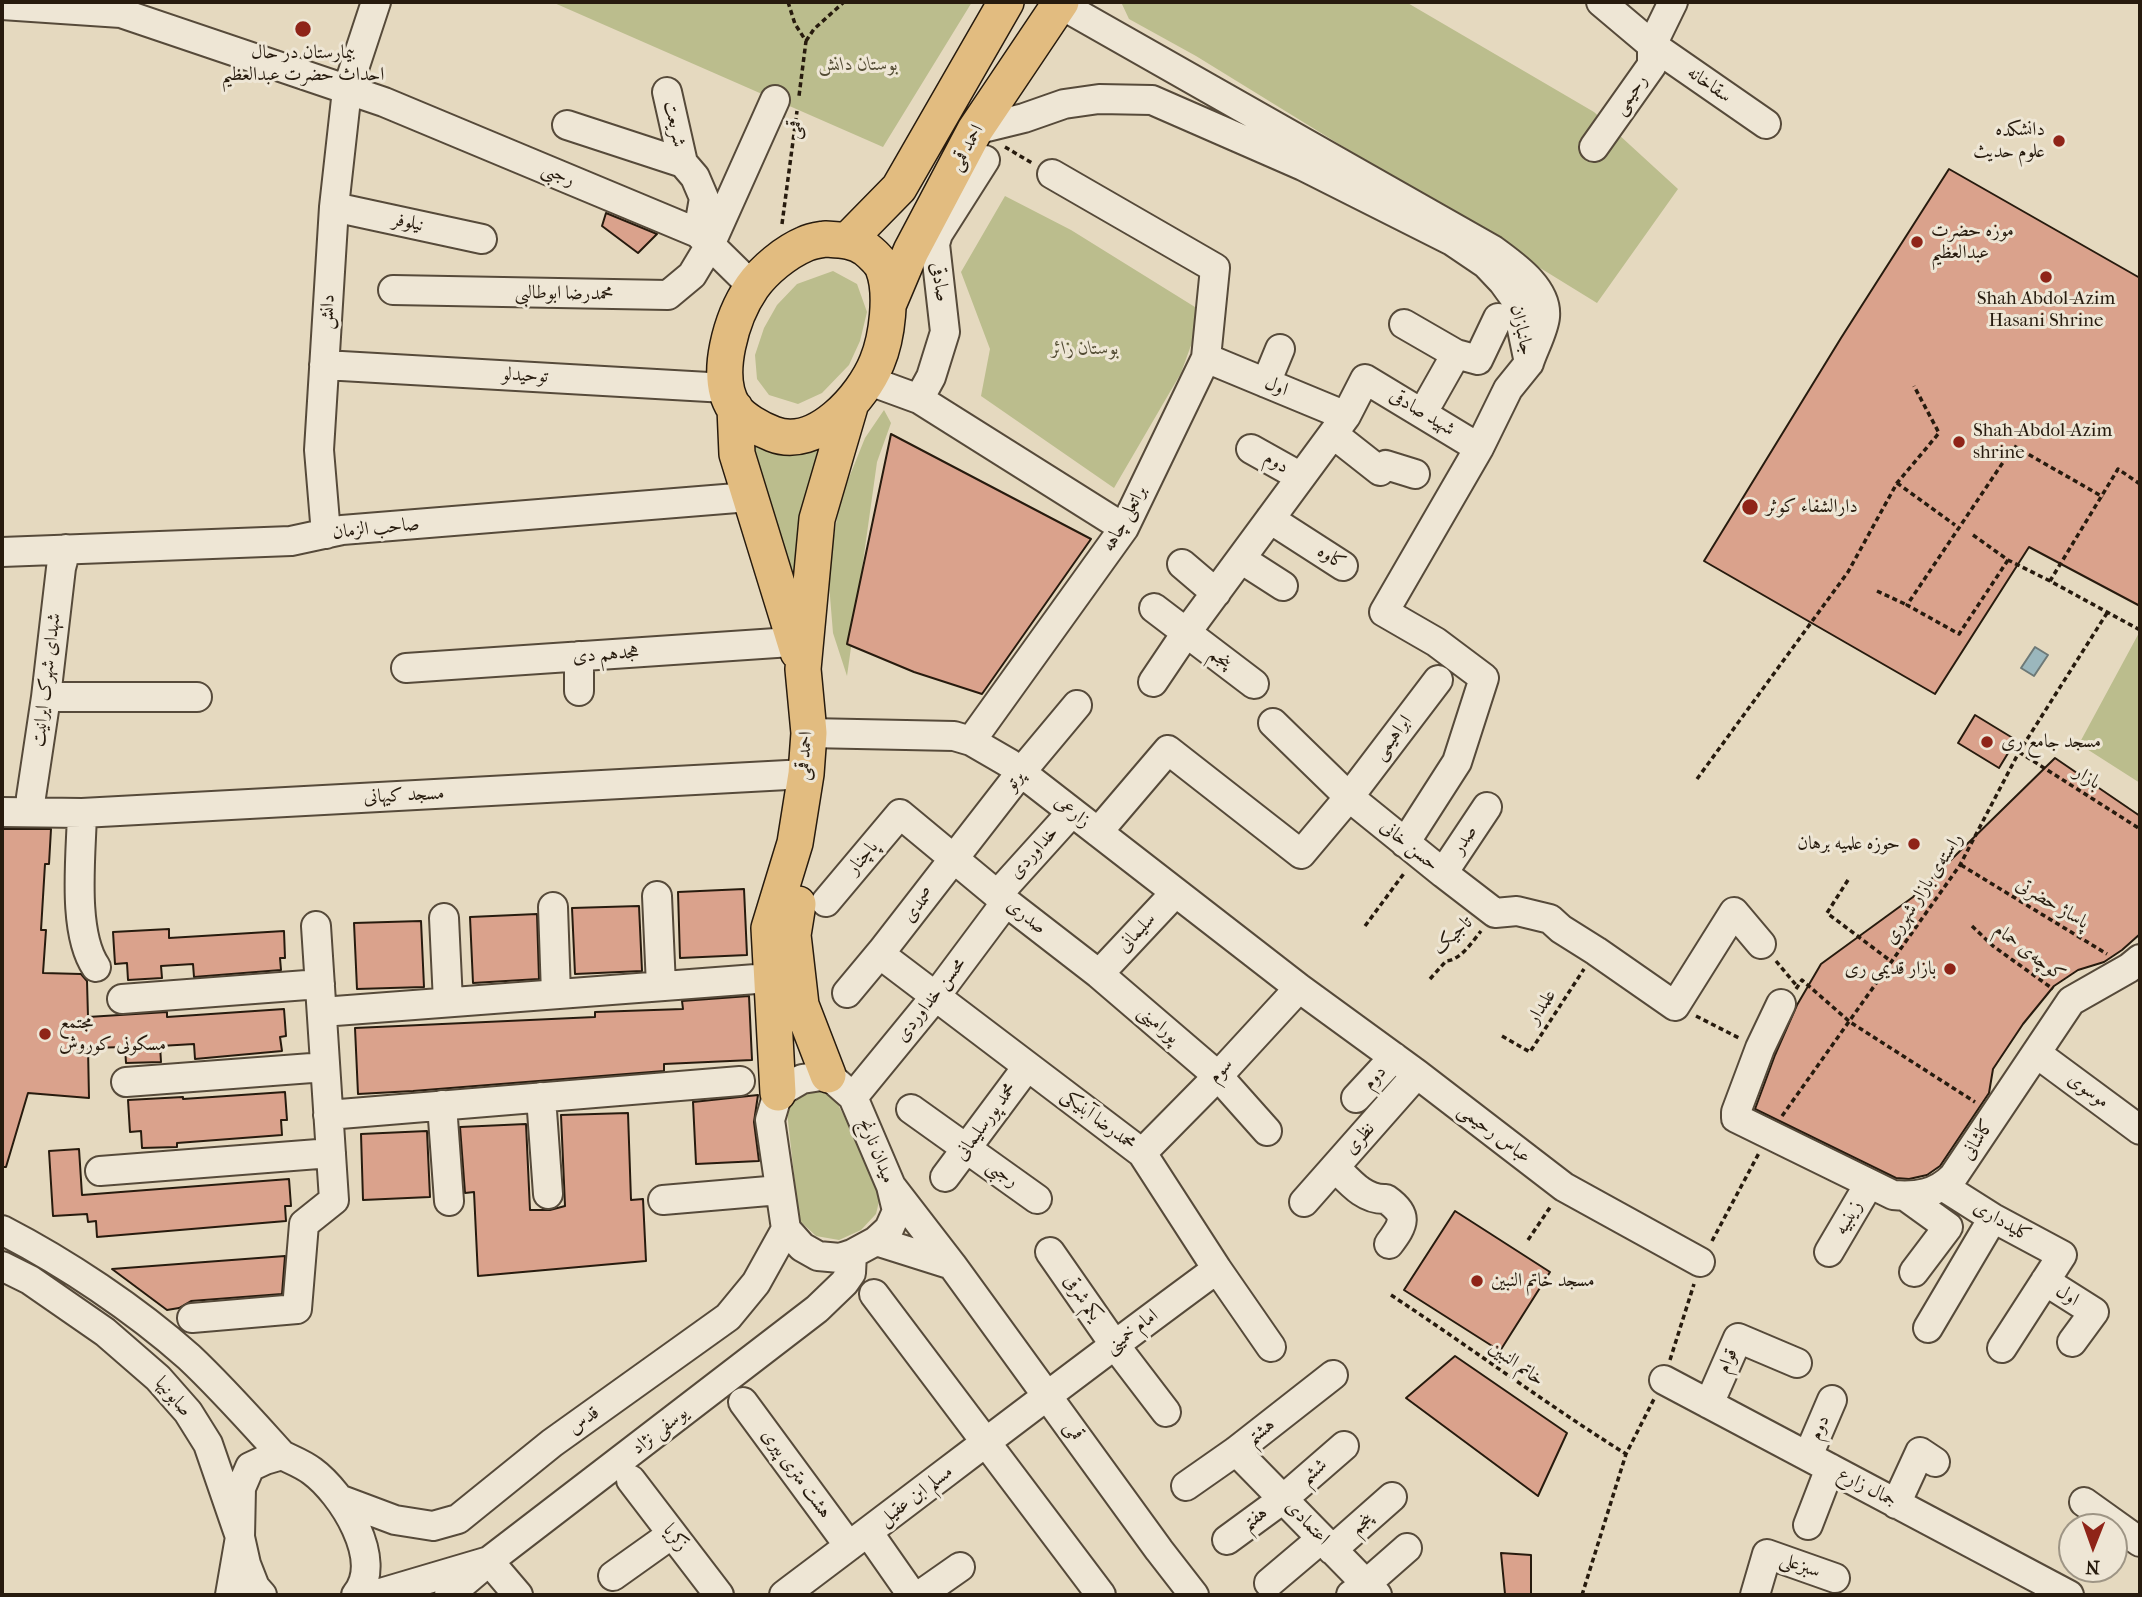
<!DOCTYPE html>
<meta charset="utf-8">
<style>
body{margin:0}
#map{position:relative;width:2142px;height:1597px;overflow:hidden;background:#e5d9bf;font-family:"IM FELL French Canon",serif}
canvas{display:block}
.frame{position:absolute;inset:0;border:4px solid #271b0e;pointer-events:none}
.north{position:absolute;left:2058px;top:1513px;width:70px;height:70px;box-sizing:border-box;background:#eee6d5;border:2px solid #9e9585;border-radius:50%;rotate:181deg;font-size:19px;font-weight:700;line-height:28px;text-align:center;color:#271b0e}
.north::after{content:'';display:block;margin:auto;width:24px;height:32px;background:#8f2418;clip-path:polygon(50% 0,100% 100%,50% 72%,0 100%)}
</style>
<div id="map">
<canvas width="2142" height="1597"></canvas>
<div class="frame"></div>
<div class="north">N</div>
</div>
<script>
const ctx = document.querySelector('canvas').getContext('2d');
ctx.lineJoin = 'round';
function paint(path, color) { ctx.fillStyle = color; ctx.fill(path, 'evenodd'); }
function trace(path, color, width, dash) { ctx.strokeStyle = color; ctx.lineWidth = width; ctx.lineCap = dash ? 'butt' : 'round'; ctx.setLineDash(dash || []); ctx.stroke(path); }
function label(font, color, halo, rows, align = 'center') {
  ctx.font = font + ' "IM FELL French Canon",Amiri,serif'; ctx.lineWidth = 6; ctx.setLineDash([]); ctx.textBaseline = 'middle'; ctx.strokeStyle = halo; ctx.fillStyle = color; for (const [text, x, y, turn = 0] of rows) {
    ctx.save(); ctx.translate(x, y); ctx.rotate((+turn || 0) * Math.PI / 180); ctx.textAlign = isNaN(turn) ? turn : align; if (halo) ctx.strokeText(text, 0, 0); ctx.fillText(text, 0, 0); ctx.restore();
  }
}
paint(new Path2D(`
 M552,2H972L883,147Z
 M1121,2H1406L1594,112L1678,189L1597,303L1196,56L1129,19Z
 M1005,196L1071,230L1203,312L1181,373L1114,488L981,396L990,349L961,272Z
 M833,271L857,284L867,312L860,341L849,365L822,393L798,404L769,395L757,379L755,355L764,328L777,305L797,284Z
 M884,410L891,423L877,462L847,676L833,633L828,572L840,500L865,438Z
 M750,441L821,446L797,591Z
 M2140,631V783L2079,744Z
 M809,1088L834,1097L882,1189L876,1214L861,1230L839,1240L816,1236L799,1220L786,1103Z`), '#bbbd8d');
const water = new Path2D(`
 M2035,647L2048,655L2034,676L2021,668Z`);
paint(water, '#9bb7bd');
trace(water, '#6d7977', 2);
const building = new Path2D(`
 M1949,169L2140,278V606L2029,547L1935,694L1704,561L1841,338Z
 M606,213L657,234L638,253L602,226Z
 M891,434L1091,539L982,694L914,672L847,644Z
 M1975,715L2016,740L1999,768L1958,743Z
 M2055,758L2140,816V934L2122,950L2104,962L2078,970L2054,986L2023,1024L1993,1069L1989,1093L1940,1166L1927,1175L1909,1179L1896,1178L1755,1109L1775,1055L1797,1005L1821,964L1913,897Z
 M2,829H51L49,864H45L41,930H46L43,973L81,974L87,981L88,1017L167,1012V1017L284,1009L286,1036L280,1037L282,1051L195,1059L194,1044L160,1046L161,1062L126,1063L125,1047L88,1048L89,1098L28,1093L6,1167H2Z
 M744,889L747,955L680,958L678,892Z
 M639,906L642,971L575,974L572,908Z
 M537,914L539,979L473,983L470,917Z
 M421,921L424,987L357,989L354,923Z
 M169,929V938L284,931L285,958H280L281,970L194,977L193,964L161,966L162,978L128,980L127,963L115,964L113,932Z
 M749,996L752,1060L664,1064V1071L413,1091L358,1094L355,1028L595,1017V1012L683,1009L682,1001Z
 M285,1092L287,1120H281L282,1135L177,1143V1147L142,1148L141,1131L130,1132L128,1100L183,1097V1099Z
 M758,1095L754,1122L759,1161L696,1164L693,1102Z
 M628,1113L631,1200L643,1199L646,1261L478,1276L474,1192L465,1193L460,1127L526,1124L530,1210H550L565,1206L561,1115Z
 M427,1131L430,1197L363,1200L361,1134Z
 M79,1149L82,1195L289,1179L291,1206H285L286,1221L97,1237L96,1221L88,1222L87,1214L53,1216L49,1151Z
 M1455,1211L1550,1272L1500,1351L1404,1290Z
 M285,1256L282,1294L191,1301L179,1308L167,1310L112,1269Z
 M1455,1356L1567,1433L1538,1496L1406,1398Z
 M1501,1553L1531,1555V1595L1505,1594Z`);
paint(building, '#daa28c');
trace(building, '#271b0e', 2);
const minor = new Path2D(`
 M1601,2L1652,45L1766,124
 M2,5L121,13L384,102L698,233L753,287
 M667,92L683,163L695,177L704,198L698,233
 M567,125L683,163
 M975,130L1024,118L1064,104L1099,99L1152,100L1303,166L1452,241L1486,264L1503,282L1516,300L1529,363C1533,350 1544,330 1545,317C1548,288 1513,265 1493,250L1060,4
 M1594,147L1652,65V45L1673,2
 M985,160L938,234L935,244L945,332L931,377L919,399L1124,528
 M334,207L482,239
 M393,290L668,295L692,275L710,245L775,100
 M1404,324L1456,354
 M1206,358L1346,416
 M324,365L726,388
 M867,380L919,399
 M1266,383L1280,349
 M1430,400L1456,354L1478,360L1498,318
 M1333,434L1380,471L1386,465L1415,474
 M1251,449L1301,477
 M1270,519L1343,566
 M326,534L319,450L334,207L347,90L376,2
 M2,552L291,541L342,530L749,497
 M1241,559L1283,586
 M1182,564L1216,593
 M1154,608L1254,684
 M579,656V691
 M406,668L806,641
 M1153,682L1186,633L1346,416L1365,379L1479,448
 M46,697H197
 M1077,705L1021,772L882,951L881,955L1142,1153L1217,1269L1271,1347
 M1273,723L1349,797L1443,873L1495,913L1517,911L1550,919L1561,929L1596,951L1675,1006L1734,912L1761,944
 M809,733L954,736L971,741L1009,763L1299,988L1417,1074L1564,1187L1700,1262
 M971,741L1124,528L1206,358L1215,268L1052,174
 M2,812L82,813L806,774
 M30,812L31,797L46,697L61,568L66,549
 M82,813C81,856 72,932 96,967
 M1098,832L1168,750L1301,854L1349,797L1438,680
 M1405,843L1457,762L1484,678L1436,642L1384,612L1479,448L1508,389L1529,363
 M1443,873L1487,807
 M997,895L1072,812
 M657,896L661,986
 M826,902L900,814L1006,902L1099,974L1218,1076L1267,1131
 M553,907L556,994
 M444,918L448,1002
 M1099,974L1175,893
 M847,993L882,951
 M122,999L320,984
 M1781,1004L1760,1048L1736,1112V1118L1893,1195C1917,1197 1936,1194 1953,1177L2071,1001L2129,968L2140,959
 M322,1012L756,979L772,975
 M2036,1053L2140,1130
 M828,1075L853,1097L891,1186L897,1211L889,1229L876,1241L852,1254L840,1258L818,1256L802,1247L786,1229L770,1120L778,1093L802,1079Z
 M126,1082L325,1067
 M541,1097L548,1194
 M853,1097L935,997L1006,902
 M1356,1098L1394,1057
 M442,1105L449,1201
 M911,1109L1037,1199
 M328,1115L740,1081
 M1142,1153L1218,1076L1299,988
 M1335,1167C1350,1182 1364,1200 1386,1199C1409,1215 1404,1224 1389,1244
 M100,1171L331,1153
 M945,1177L1027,1067
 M891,1186L952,1265L1159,1550L1194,1595
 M1944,1187L1993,1218L2062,1255L2002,1348
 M1905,1196L1948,1227L1914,1272
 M663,1200L780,1190
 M1304,1202L1417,1074
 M2,1230C66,1263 135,1309 189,1357C222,1388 252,1422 282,1455
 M876,1241L952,1265
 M1050,1252L1114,1344L1166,1412
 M1829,1252L1869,1184
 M2,1266L30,1280L105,1332L158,1378L188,1412L208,1444L240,1537L230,1595
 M2045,1281L2094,1312L2072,1342
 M874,1294L1101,1595
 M192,1318L297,1309L304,1224L334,1200L316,926
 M1928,1328L1993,1218
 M1664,1380L2069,1595
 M743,1402L849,1546
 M1709,1404L1738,1338L1797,1363
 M1236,1451L1377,1595
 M1808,1456L1832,1400
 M631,1480L719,1595
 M1186,1486L1236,1451L1333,1375
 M339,1499L395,1520L433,1526L458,1519L552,1443L728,1317L756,1283L786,1229
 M2084,1502L2140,1542
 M1896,1504L1920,1452L1935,1462
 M1808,1525L1830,1468
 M868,1532L912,1595
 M1227,1540L1283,1499L1344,1446
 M1332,1550L1392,1497
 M613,1576L672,1534
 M1269,1583L1321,1539
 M262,1595L255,1587L246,1564L240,1537L241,1488L250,1467L265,1460L282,1455C292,1460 303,1464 312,1471C342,1493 385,1560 356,1595
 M374,1595L489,1561L518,1595
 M449,1595L489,1561L817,1309L844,1283L851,1273L852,1254
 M784,1595C928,1487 1071,1376 1217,1269
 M920,1595L960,1567
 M1351,1595L1366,1584L1407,1548
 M1755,1595L1767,1554L1835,1578`);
const major = new Path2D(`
 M825,239C840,240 854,240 866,249C871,253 881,262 883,268C893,293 887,338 877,362C863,397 816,451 773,434C760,429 742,419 734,408C713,376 732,316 752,287C764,270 786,252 805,244C811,241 819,240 825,239Z
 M848,240L899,188L1006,2
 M889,303L911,251L975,130L1061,2
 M735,408L737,454L798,652
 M798,904L793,935L801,1005L828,1075
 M778,1093L769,928L795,843L806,774L809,733L803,669L817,519L851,403`);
trace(minor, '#564a3a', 32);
trace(major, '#271b0e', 38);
trace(new Path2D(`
 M788,2L795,24L806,41L799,96
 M806,41L814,29L844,2
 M1005,147L1032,163
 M782,224L797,111
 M1897,483L1955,525
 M2140,484L2118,469L2050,581L2140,630
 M1973,535L2008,560L2050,581
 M2008,560L1959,634L1907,605L2014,446L2103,497
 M1877,591L1907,605
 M2019,752L2140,829
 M1697,779L1848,572L1897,483L1939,433L1914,386
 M1961,865L2107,954
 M1848,880L1827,913L1892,962
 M1365,926L1405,872
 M1972,926L1993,946L2053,989
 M1776,961L1796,985
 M1430,979L1446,961C1461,960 1472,942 1481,931
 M1796,989L1802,980L1850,1022L1975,1102
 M1696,1016L1739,1038
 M1502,1036L1530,1052L1584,969
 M1782,1116L1960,865L2019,752L2107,613
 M1528,1240L1551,1206
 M1712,1241L1759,1153
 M1391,1295C1470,1347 1546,1404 1626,1454
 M1670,1360L1694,1284
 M1582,1595L1626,1454L1654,1399`), '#271b0e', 3.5, [5, 3.5]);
trace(minor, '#eee6d5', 28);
trace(major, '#e2bc80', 35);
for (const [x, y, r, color] of [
 [303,29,9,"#8f2418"],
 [2059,141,7,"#8f2418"],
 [1917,242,7,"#8f2418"],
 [2046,277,7,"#8f2418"],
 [1959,442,7,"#8f2418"],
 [1750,507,9,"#8f2418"],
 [1987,742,7,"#8f2418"],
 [1914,844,7,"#8f2418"],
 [1950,969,7,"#8f2418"],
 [45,1034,7,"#8f2418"],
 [1477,1281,7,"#8f2418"]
]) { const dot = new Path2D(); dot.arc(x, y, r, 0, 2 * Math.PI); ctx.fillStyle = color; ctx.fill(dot); trace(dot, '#eee6d5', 2.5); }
label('19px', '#271b0e', '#eee6d5', [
 ["بیمارستان در حال",303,53,"center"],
 ["احداث حضرت عبدالعظیم",303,75,"center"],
 ["دانشکده",2045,130,"right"],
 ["علوم حدیث",2045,152,"right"],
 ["موزه حضرت",1931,231],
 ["عبدالعظیم",1931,253],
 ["Shah Abdol-Azim",2046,299,"center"],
 ["Hasani Shrine",2046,321,"center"],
 ["Shah-Abdol-Azim",1973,431],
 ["shrine",1973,453],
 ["دارالشفاء کوثر",1766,507],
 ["مسجد جامع ری",2001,742],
 ["حوزه علمیه برهان",1900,844,"right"],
 ["بازار قدیمی ری",1936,969,"right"],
 ["مجتمع",59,1023],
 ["مسکونی کوروش",59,1045],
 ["مسجد خاتم النبین",1491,1281]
], 'left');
label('italic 19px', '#534c34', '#eee6d5', [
 ["بوستان دانش",858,65],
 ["بوستان زائر",1085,349]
]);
label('19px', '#271b0e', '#eee6d5', [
 ["سقاخانه",1709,85,35],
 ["رحیمی",1631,95,-55],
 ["شریعت",674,124,78],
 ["قمی",795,130,-82],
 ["احمد قمی",967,148,-61],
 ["رجبی",558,175,23],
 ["نیلوفر",408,223,12],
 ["صادقی",939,282,81],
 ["محمدرضا ابوطالبی",564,294,1],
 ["دانش",328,312,-86],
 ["جانبازان",1521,330,77],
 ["توحیدلو",525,376,3],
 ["اول",1276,387,22],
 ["شهید صادقی",1422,413,31],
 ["دوم",1276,463,29],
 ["براتعلی چاهه",1125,519,-61],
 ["صاحب الزمان",376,529,-6],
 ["کاوه",1331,558,33],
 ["هجدهم دی",606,655,-4],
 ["پنجم",1220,659,37],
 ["شهدای شهرک ایرانیت",47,680,-83],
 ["ابراهیمی",1393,738,-53],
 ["احمد قمی",805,756,-86],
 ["بازار",2087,778,33],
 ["پرتو",1015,781,-52],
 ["مسجد کیهانی",404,796,-3],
 ["زارعی",1072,812,38],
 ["صدر",1465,840,-57],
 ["حسن خانی",1409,846,39],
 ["خداوردی",1034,853,-48],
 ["پاچنار",863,858,-50],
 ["راسته‌ی بازار شهر‌ری",1924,889,-57],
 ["پاساژ حضرتی",2052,904,31],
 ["صمدی",919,905,-52],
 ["صدری",1026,917,38],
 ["سلیمانی",1137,933,-47],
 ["تاجیک",1453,936,-43],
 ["کوچه‌ی حمام",2029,953,37],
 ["محسن خداوردی",931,1000,-52],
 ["علمدار",1542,1007,-57],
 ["پورامینی",1158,1025,41],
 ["سوم",1221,1071,-47],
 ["دوم",1375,1078,-48],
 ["موسوی",2088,1091,36],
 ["محمدرضا آبنیکی",1098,1120,37],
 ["محمد پورسلیمانی",986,1122,-54],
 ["عباس رحیمی",1494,1134,37],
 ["نظری",1360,1139,-49],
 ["کاشانی",1978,1140,-57],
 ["میدان نارنج",876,1151,68],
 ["رجبی",1002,1174,35],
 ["زینبیه",1849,1218,-60],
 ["کلیدداری",2002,1222,30],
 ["اول",2067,1296,32],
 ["یکم شرقی",1082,1298,55],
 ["امام خمینی",1132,1332,-37],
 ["قوام",1728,1361,-66],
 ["خاتم النبین",1516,1364,35],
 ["صابونیها",173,1397,49],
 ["قدس",584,1421,-36],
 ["دوم",1820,1428,-67],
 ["یوسفی نژاد",660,1431,-38],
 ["قمی",1073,1431,54],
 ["هشتم",1261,1432,-38],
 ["ششم",1314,1472,-40],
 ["هشت متری پیری",796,1474,54],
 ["جمال زارع",1867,1488,28],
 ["مسلم ابن عقیل",916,1496,-37],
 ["هفتم",1255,1519,-37],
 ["اعتمادی",1307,1523,46],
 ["پنجم",1362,1524,-41],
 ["زکریا",675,1538,53],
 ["سبزعلی",1800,1566,20]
]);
</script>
